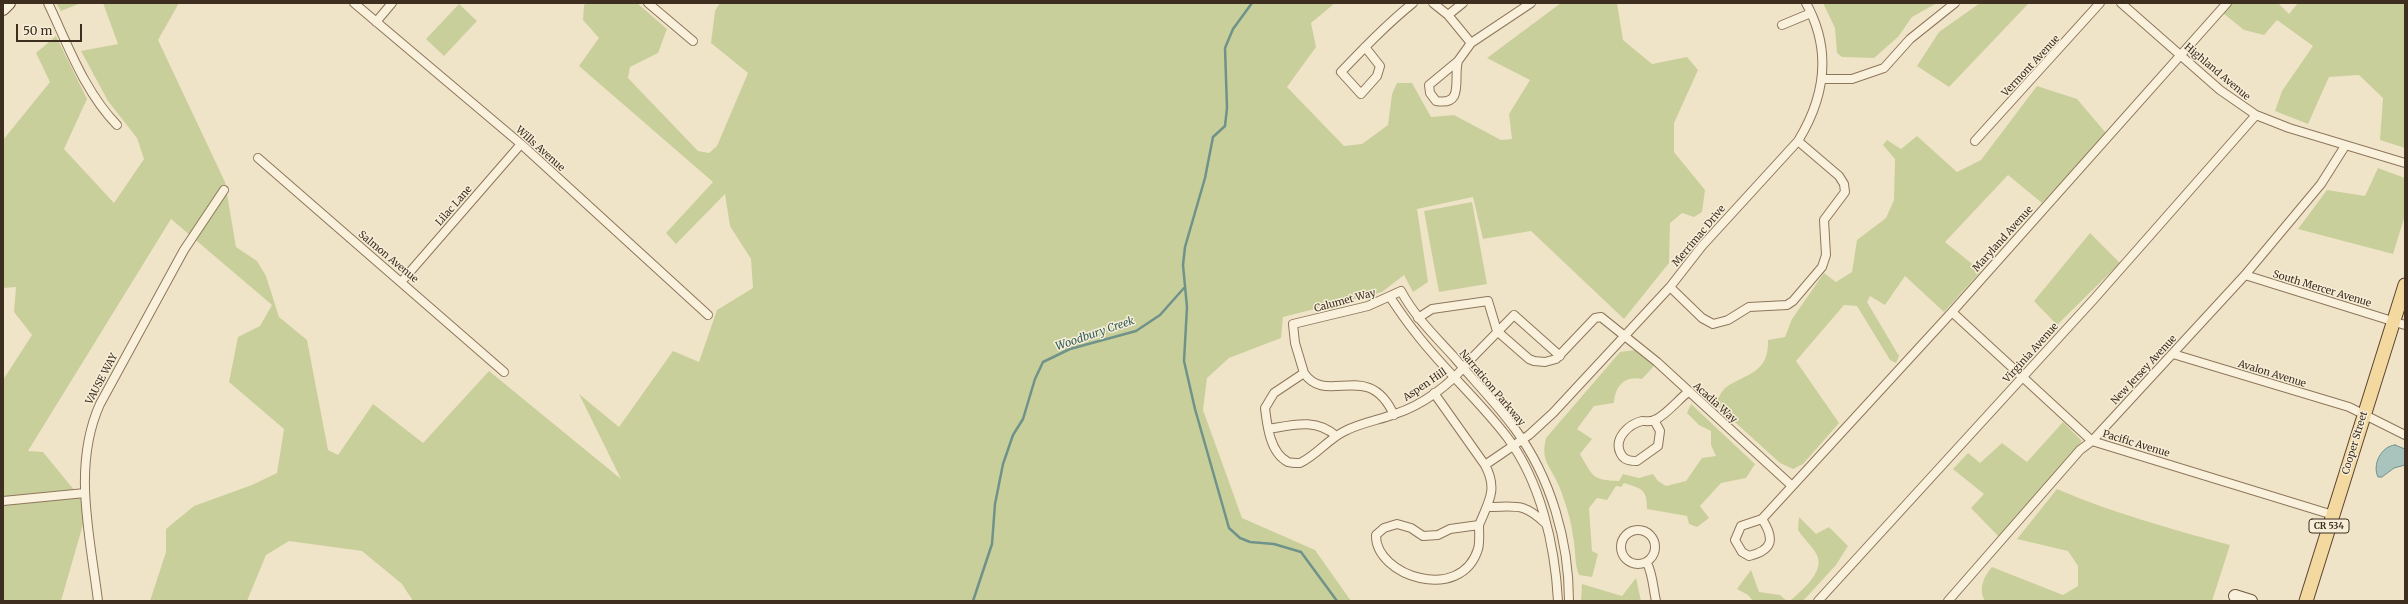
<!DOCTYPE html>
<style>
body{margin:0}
#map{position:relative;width:2408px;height:604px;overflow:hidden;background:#f0e4c8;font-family:Merriweather,serif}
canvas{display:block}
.frame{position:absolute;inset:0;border:4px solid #3d2e20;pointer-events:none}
.scale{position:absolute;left:16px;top:24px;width:66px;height:18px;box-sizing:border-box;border:2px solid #3d2e20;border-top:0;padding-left:5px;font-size:12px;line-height:14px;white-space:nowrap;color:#3d2e20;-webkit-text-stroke:3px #f7eed8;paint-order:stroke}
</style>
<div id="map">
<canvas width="2408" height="604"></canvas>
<div class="frame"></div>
<div class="scale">50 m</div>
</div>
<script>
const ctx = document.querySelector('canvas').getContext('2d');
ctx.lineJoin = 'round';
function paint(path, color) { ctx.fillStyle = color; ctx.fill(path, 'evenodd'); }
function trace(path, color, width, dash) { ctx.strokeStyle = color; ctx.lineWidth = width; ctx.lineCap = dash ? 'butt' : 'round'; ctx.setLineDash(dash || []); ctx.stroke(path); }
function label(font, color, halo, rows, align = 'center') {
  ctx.font = font + ' Merriweather,serif'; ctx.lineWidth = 3; ctx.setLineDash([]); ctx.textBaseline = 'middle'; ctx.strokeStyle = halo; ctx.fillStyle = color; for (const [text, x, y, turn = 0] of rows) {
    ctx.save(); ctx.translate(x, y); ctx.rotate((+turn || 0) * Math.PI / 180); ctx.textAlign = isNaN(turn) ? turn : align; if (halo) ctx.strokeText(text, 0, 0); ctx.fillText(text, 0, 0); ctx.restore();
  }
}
paint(new Path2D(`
 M56,3H81L61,11Z
 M103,3H179L158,40L225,182L236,247L257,261L266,276L279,317L307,340L328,450L338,455L373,404L423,443L489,371L621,479L579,394L619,427L673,351L699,362L717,310L753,288L751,259L730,226L725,194L676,244L666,233L713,182L579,66L599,38L583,20L584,5L587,3H637L667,29L658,53L630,67L628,78L698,151L709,153L717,146L748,73L711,43L715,11L720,3H1335L1311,23L1316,47L1287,87L1344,146L1362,144L1388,125L1392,94L1397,83H1412L1431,117L1454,115L1501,140L1512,139L1509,114L1530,80L1487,58L1561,3H1617L1623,40L1652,64L1687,57L1698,70L1674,123V152L1705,190L1702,212L1694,217L1682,213L1670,223L1669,263L1624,319L1531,231L1483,239L1473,197L1417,209L1428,282L1413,292L1404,275L1382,292L1283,317L1281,338L1229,358L1207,378L1203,410L1242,518L1315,550L1351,601H413L402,584L362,551L289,541L266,555L247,601H150L166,552V529L194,506L252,485L277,473L284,429L229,382L238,337L260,326L272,305L171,219L28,451L43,452L88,507L61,601H3V380L32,335L14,312L16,287L3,288V140L50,82L36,53L56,36L87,99L64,149L114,203L144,159L137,138L108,101L81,51L118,44Z
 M1823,3H1937L1912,17L1898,37L1874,58L1842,57L1837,53L1835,28Z
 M1980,3H2029L1949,87L1917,66L1939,32Z
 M2232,3H2278L2289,14L2298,3H2405V148L2380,140L2383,98L2359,75L2329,77L2308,124L2275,111L2282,91L2313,46L2277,20L2264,35L2244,30L2223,13Z
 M459,4L477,21L444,56L426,39Z
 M2037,86L2077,99L2106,133L2042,203L2008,175L1945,242L1981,271L1944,312L1905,276L1885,305L1870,296L1867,302L1899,356L1896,363L1890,360L1857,306L1844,305L1796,361L1839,423L1803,464L1793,469L1780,463L1715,404C1718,399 1721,392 1725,388C1746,373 1769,374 1768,340L1785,337L1792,319L1824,273L1836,282L1852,272L1857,240L1886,218L1894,200L1895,159L1883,145L1887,140L1901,149L1917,136L1957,172L1981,160Z
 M2378,168L2405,178V215L2393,254L2298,229L2327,190L2365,196Z
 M1472,202L1487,284L1439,292L1424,211Z
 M2090,233L2120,263L2057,325L2034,301Z
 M1635,350L1654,366L1642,379C1624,375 1615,387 1614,403L1594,406L1577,429L1592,439L1580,454C1593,476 1591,480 1619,481L1623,474L1639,478L1653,474L1658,481L1666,486L1686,481L1702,458L1716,456L1711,445V431L1699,425L1687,413L1691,404L1755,464L1746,478L1721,483L1700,506L1709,518L1697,527L1689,524L1687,516L1647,509C1647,489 1642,489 1624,483L1621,487L1616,486L1607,500L1597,498L1589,508L1592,551L1598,554L1592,577L1579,575C1574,563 1576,550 1573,536C1571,520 1565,501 1559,486C1551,466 1540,462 1546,438L1620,352Z
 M2063,422L2082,441L1999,537L1971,508L1984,494L1953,469L1968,453L1980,463L2002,443L2027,462Z
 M2057,489C2113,513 2171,529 2230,545L2212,601H1985C1978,589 1984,576 1992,567L2063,595L2078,586V566L2068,551L2017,539Z
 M1799,517L1816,534L1829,527L1848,546L1836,565L1803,601H1790C1801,591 1825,572 1817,555C1812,546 1803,538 1798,530Z
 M1751,570L1759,592L1780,595L1787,601H1753L1748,595L1737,589Z
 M1636,578L1641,601H1581L1582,584L1622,596Z`), '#c9cf9b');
const water = new Path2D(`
 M2395,445L2405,449V465L2394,468L2382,477H2378C2372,465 2381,446 2395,445Z`);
paint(water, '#a9c4bc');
trace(water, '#6f938a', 1);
trace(new Path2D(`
 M1252,3L1233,29L1225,48L1227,108L1225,126L1213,137L1205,178L1185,247L1183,265L1187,307L1184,361L1195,409L1229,528L1240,538L1250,542L1274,544L1301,552L1337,601
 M973,601L992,544L995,504L1003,464L1013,435L1023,419L1035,379L1043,362L1070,349L1136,331L1160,315L1184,288`), '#6f938a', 2.5);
const street = new Path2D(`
 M48,3C68,45 84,91 117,125
 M354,3L521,144L708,315
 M648,3L693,41
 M1433,3L1448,15
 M1463,3L1448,15L1471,43
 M2121,3L2220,90L2256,115L2289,128L2405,163
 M376,22L392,3
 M1782,25L1811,13
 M1365,47L1380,66L1377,76L1361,94L1341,72C1364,48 1387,24 1413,3
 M1458,61C1453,79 1465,106 1436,101L1430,93L1429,85L1458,61L1471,43L1531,3
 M1822,79H1852L1884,68L1910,39L1955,3
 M1975,141L2100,3
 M258,158L504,372
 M2245,275L2405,325
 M402,281L521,144
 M1670,287L1702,318L1713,324L1728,320L1749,307L1787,305L1793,301L1822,267L1826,255L1824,220L1845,192L1844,184L1839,176L1798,141
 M1390,297C1398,309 1406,321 1415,332C1443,369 1479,400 1507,437C1541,482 1555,546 1558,601
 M1952,312L2092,441L2333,515
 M1418,318L1432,309L1488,301L1497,331L1529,359L1534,361L1545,362L1556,359L1595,318L1601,317L1657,362L1791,485
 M2173,354L2349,407L2405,435
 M1560,356L1514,315L1469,361C1451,384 1423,405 1395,414C1379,420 1360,423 1345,431C1328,439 1317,455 1300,463C1296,463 1291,463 1288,462C1270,453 1267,425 1265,408L1274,393L1304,373L1295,343L1293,324L1368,306L1401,291C1415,317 1435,336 1454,357C1474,381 1497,404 1515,429C1551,478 1569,541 1569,601
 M1304,373C1327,407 1368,358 1394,415
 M1434,393L1485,465C1498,489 1489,501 1479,525L1450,529L1438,535L1423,536L1411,528L1397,524L1384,528L1376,535C1375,576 1461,604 1478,549C1480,542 1479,533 1479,525
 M1654,420L1660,431L1658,446L1637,461C1629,461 1623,460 1620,452C1614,438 1629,424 1642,421C1646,421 1651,422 1655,420C1667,414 1678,400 1688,392
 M1269,429C1293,425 1316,418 1336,436
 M1485,465L1529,435L1553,413L1670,287L1702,246L1798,141C1825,97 1832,50 1806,3
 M3,501L85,493
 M1487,507C1517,507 1523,502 1546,524
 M1762,519L1952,312L2227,3
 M1762,519C1775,539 1773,550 1749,556L1742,552L1735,540L1741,526Z
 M1621 547a17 17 0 1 1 34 0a17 17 0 1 1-34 0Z
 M1647,563C1653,575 1653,588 1656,601
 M98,601C90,535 72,466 100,404L184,250L224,190
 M1818,601L2094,299L2256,115
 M1948,601L2080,450L2092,441L2245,275L2321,184L2345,146`);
const secondary = new Path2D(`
 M3,9L9,3
 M2235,596L2251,601`);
const primary = new Path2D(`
 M2306,601L2405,285`);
trace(street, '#8d765c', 10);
trace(secondary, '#6f573f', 14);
trace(primary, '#5b4430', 15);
trace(street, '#faf1dc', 8);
trace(secondary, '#faf1dc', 12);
trace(primary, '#f3d9a0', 13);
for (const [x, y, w] of [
 [2329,526,40]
]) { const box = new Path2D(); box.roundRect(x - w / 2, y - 7, w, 14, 3); ctx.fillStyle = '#f7eed8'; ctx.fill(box); trace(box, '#3d2e20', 1); }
label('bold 9px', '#3d2e20', null, [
 ["CR 534",2329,526]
]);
label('10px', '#3d2e20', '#f7eed8', [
 ["Vermont Avenue",2031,66,-47],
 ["Highland Avenue",2217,72,40],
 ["Wills Avenue",540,149,42],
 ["Lilac Lane",454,206,-49],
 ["Merrimac Drive",1699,236,-50],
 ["Maryland Avenue",2003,239,-48],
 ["Salmon Avenue",388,257,40],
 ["South Mercer Avenue",2322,289,17],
 ["Calumet Way",1345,301,-15],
 ["Virginia Avenue",2031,353,-48],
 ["New Jersey Avenue",2144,370,-47],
 ["Avalon Avenue",2272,374,17],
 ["VAUSE WAY",102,379,-62],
 ["Aspen Hill",1425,385,-34],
 ["Narraticon Parkway",1492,388,50],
 ["Acadia Way",1715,403,42],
 ["Cooper Street",2355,443,-73],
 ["Pacific Avenue",2136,444,17]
]);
label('italic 11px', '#2f5d5a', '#f7eed8', [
 ["Woodbury Creek",1095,334,-19]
]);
</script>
